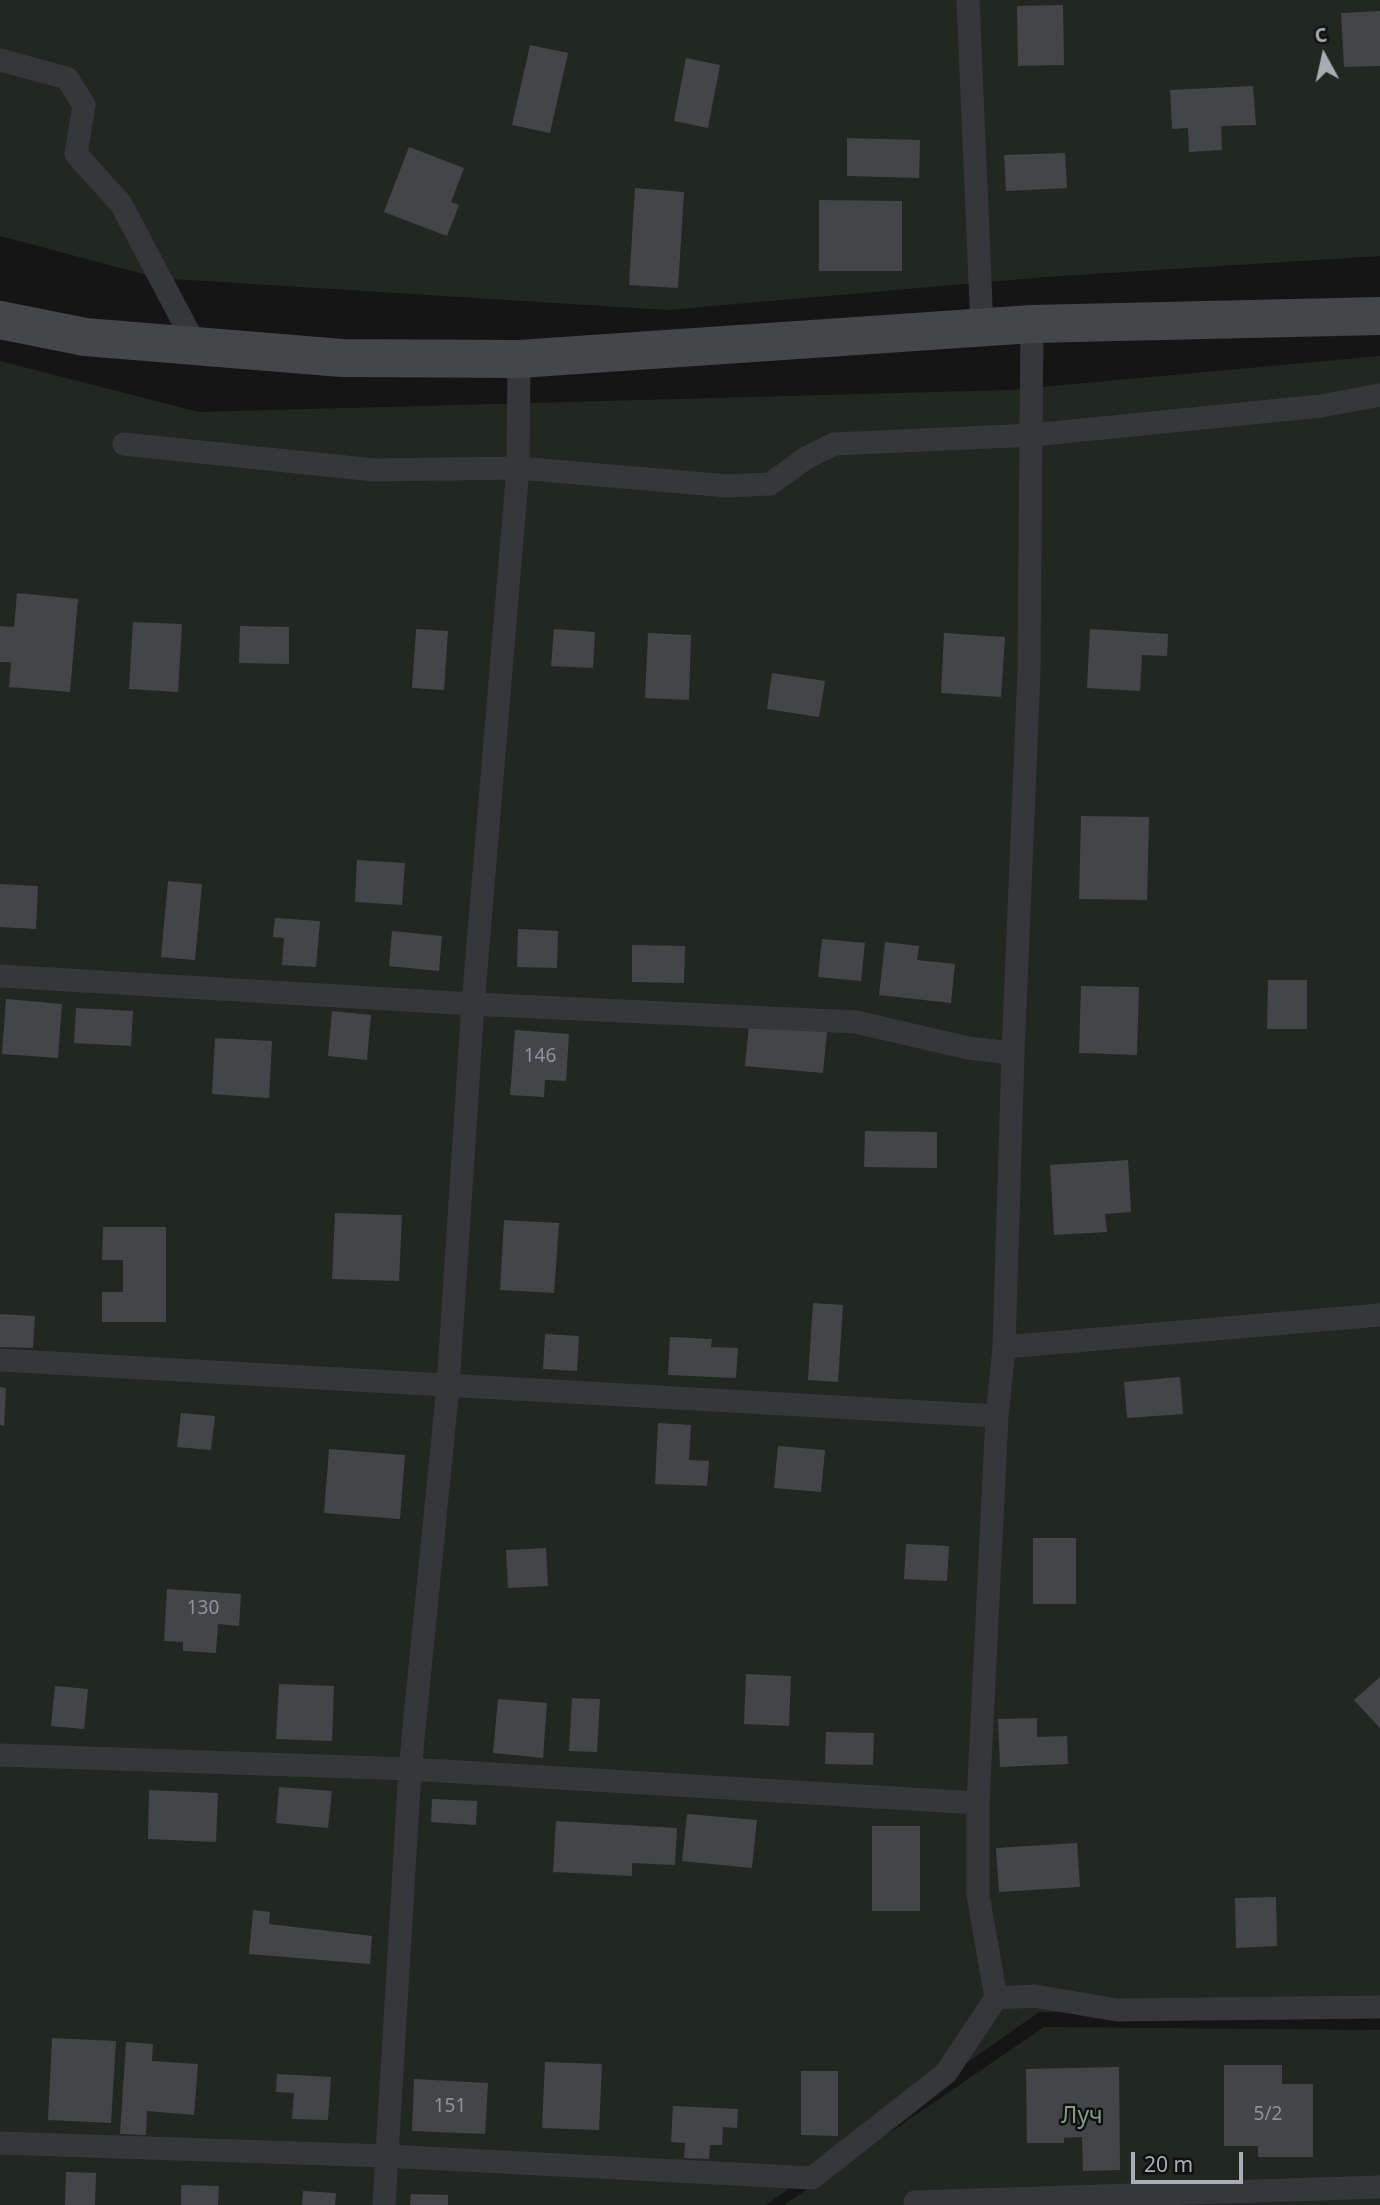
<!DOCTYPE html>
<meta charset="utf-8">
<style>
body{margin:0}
#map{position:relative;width:1380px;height:2205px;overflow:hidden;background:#151516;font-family:"Noto Sans",sans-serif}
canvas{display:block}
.north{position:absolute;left:1289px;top:21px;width:70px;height:70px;-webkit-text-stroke:5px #101011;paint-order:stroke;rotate:352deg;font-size:19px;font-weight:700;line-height:28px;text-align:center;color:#a8acb5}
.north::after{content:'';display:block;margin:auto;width:24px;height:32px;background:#a8acb5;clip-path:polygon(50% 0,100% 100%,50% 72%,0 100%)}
.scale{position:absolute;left:1131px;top:2152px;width:112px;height:32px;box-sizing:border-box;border:4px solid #a8acb5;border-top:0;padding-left:9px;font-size:21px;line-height:24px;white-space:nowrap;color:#a8acb5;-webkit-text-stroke:5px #101011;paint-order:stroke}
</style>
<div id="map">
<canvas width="1380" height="2205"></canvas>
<div class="north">С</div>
<div class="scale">20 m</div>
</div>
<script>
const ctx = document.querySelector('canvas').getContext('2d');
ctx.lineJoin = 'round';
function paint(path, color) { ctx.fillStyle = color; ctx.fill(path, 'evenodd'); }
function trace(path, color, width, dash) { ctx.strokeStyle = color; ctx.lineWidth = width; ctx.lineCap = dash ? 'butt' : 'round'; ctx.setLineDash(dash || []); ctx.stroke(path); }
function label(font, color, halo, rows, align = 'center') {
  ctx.font = font + ' "Noto Sans",sans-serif'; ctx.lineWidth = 5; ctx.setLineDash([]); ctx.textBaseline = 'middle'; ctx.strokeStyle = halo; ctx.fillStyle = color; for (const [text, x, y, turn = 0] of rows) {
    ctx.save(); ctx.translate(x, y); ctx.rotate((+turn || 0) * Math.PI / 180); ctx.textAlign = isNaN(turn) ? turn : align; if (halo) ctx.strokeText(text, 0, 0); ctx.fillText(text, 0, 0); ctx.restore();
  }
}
paint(new Path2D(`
 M0,0H1380V256L1045,277L667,310L158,278L0,236Z
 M1380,356V2013L1039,2012L766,2205H0V361L199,412L1009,390Z
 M1044,2027L1380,2030V2205H784Z`), '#212822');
paint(new Path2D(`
 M1063,5L1064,65L1018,66L1017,6Z
 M1380,11V66L1344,67L1341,13Z
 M530,45L568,53L550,133L512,125Z
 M686,58L720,65L708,128L674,121Z
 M1253,86L1256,125L1221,126L1222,150L1189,152L1188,128L1172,129L1170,90Z
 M847,138L920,140L919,178L847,176Z
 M409,147L464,168L451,202L459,205L447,236L384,212Z
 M1065,153L1067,188L1006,191L1004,155Z
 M635,188L684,192L678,288L629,285Z
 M819,200L902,201V271H819Z
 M17,593L78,599L70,692L9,687L11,662H0V626L14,627Z
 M133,622L182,624L178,692L129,689Z
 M240,626L289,627V664L239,663Z
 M416,629L448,631L444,690L412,688Z
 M554,629L595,632L593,668L551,666Z
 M1090,629L1168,634L1167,656L1142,655L1140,691L1087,688Z
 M648,633L691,635L689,700L645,698Z
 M944,633L1005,637L1001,697L941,693Z
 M772,673L825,681L819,717L767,709Z
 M1081,816L1149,817L1147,900L1079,899Z
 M357,860L405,863L402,905L355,902Z
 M168,881L202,884L195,960L161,957Z
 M0,884L38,886L36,929L0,927Z
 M275,918L320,921L316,967L282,965L284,938L273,937Z
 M518,929L558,931L557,968L517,967Z
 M392,931L442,936L439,971L389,966Z
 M822,939L865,943L861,981L818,977Z
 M885,942L919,946L917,960L955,964L951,1003L879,995Z
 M632,945L685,946L684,983L632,982Z
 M1268,980H1307V1029H1267Z
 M1081,986L1139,987L1137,1055L1079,1053Z
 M6,999L62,1004L58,1058L2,1054Z
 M76,1008L133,1011L131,1046L74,1043Z
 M332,1011L371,1015L367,1060L328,1056Z
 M749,1025L827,1032L823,1073L745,1066Z
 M515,1030L569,1034L566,1081L545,1080L544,1097L510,1095Z
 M215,1038L272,1041L269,1098L212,1094Z
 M865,1131L937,1132V1168L864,1167Z
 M1128,1160L1131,1212L1105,1214L1107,1232L1054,1235L1050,1165Z
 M335,1213L402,1215L399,1281L332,1279Z
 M504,1220L559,1223L554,1293L500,1290Z
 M103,1227H166V1322H102V1292H123V1260H102Z
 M813,1303L843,1305L838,1382L808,1380Z
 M0,1314L35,1316L33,1348L0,1347Z
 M545,1334L579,1336L577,1371L543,1369Z
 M670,1337L712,1339L711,1347L738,1348L736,1378L668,1375Z
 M1180,1377L1183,1414L1127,1418L1124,1382Z
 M0,1387L6,1388L4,1426L0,1425Z
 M181,1413L215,1416L211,1450L177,1447Z
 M658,1423L691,1425L689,1460L709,1461L707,1486L655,1484Z
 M778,1446L825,1450L821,1492L774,1488Z
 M329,1449L405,1455L400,1519L324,1513Z
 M1033,1538H1076V1604H1033Z
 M906,1544L949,1546L947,1581L904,1579Z
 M546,1548L548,1586L508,1588L506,1550Z
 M167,1589L241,1594L239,1626L218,1624L216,1653L183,1651V1642L164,1641Z
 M746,1674L791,1676L789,1726L744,1724Z
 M1380,1677V1728L1354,1700Z
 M279,1684L334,1686L332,1741L276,1739Z
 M55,1686L88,1689L84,1729L51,1726Z
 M572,1698L600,1699L597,1752L569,1751Z
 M498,1699L547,1703L543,1758L493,1753Z
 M1037,1718V1737L1067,1736L1068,1764L1000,1767L998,1719Z
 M826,1732L874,1733L873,1765L825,1764Z
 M279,1787L332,1791L328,1828L276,1823Z
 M149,1790L218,1793L216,1842L148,1839Z
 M432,1799L477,1801L476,1825L431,1822Z
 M687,1814L757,1820L752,1868L682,1861Z
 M556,1821L677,1828L675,1865L632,1863V1876L553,1872Z
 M872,1826H920V1911H872Z
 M1077,1843L1080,1887L999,1892L996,1848Z
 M1276,1897L1277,1946L1236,1948L1235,1898Z
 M253,1910L270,1912L269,1924L372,1936L370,1964L249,1954Z
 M52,2038L116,2041L111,2123L48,2120Z
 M126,2042L153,2044L152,2061L198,2064L194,2115L147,2111L146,2135L120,2134Z
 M545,2062L602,2064L599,2130L542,2128Z
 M1224,2065H1282V2084H1313V2157H1258V2146H1224Z
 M1119,2067L1120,2170L1083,2171L1082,2137L1064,2138V2143H1027L1026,2069Z
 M801,2071H838V2136L801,2135Z
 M277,2074L331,2077L328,2120L292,2119L294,2093L276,2092Z
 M414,2079L488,2083L485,2134L412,2131Z
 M673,2106L738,2109L737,2128L723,2127L722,2145H710L709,2159L684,2158L685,2143L671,2142Z
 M66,2172L96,2173L95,2205H65Z
 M181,2185L219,2186L218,2205H181Z
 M303,2191L336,2193L335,2205H302Z
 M411,2194L448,2195V2205H410Z`), '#444549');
trace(new Path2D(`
 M968,0L982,328
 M0,60L67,78L84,105L76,154L121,204L196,346
 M1032,324L1029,671L1013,1053L1004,1347L997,1416L978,1803V1895L996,1998L1034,1996L1117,2010L1380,2007
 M124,444L374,470L518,468L728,486L770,484L806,458L834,444L1033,435L1321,406L1380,395
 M0,976L473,1004L856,1022L968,1048L1013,1053
 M1004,1347L1380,1315
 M0,1360L997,1416
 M0,1755L410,1769L978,1803
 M0,2143L386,2156L812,2178L946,2073L996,1998
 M915,2202L1380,2187
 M384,2205L410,1769L448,1386L473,1004L518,468L519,359`), '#36373b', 23);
trace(new Path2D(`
 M0,320L85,337L342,358L519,359L1032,324L1380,316`), '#44464a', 38);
label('19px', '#8f929a', null, [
 ["146",540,1057],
 ["130",203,1609],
 ["151",450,2107],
 ["5/2",1268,2115]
]);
label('23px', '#829d84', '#101011', [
 ["Луч",1082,2116]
]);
</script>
